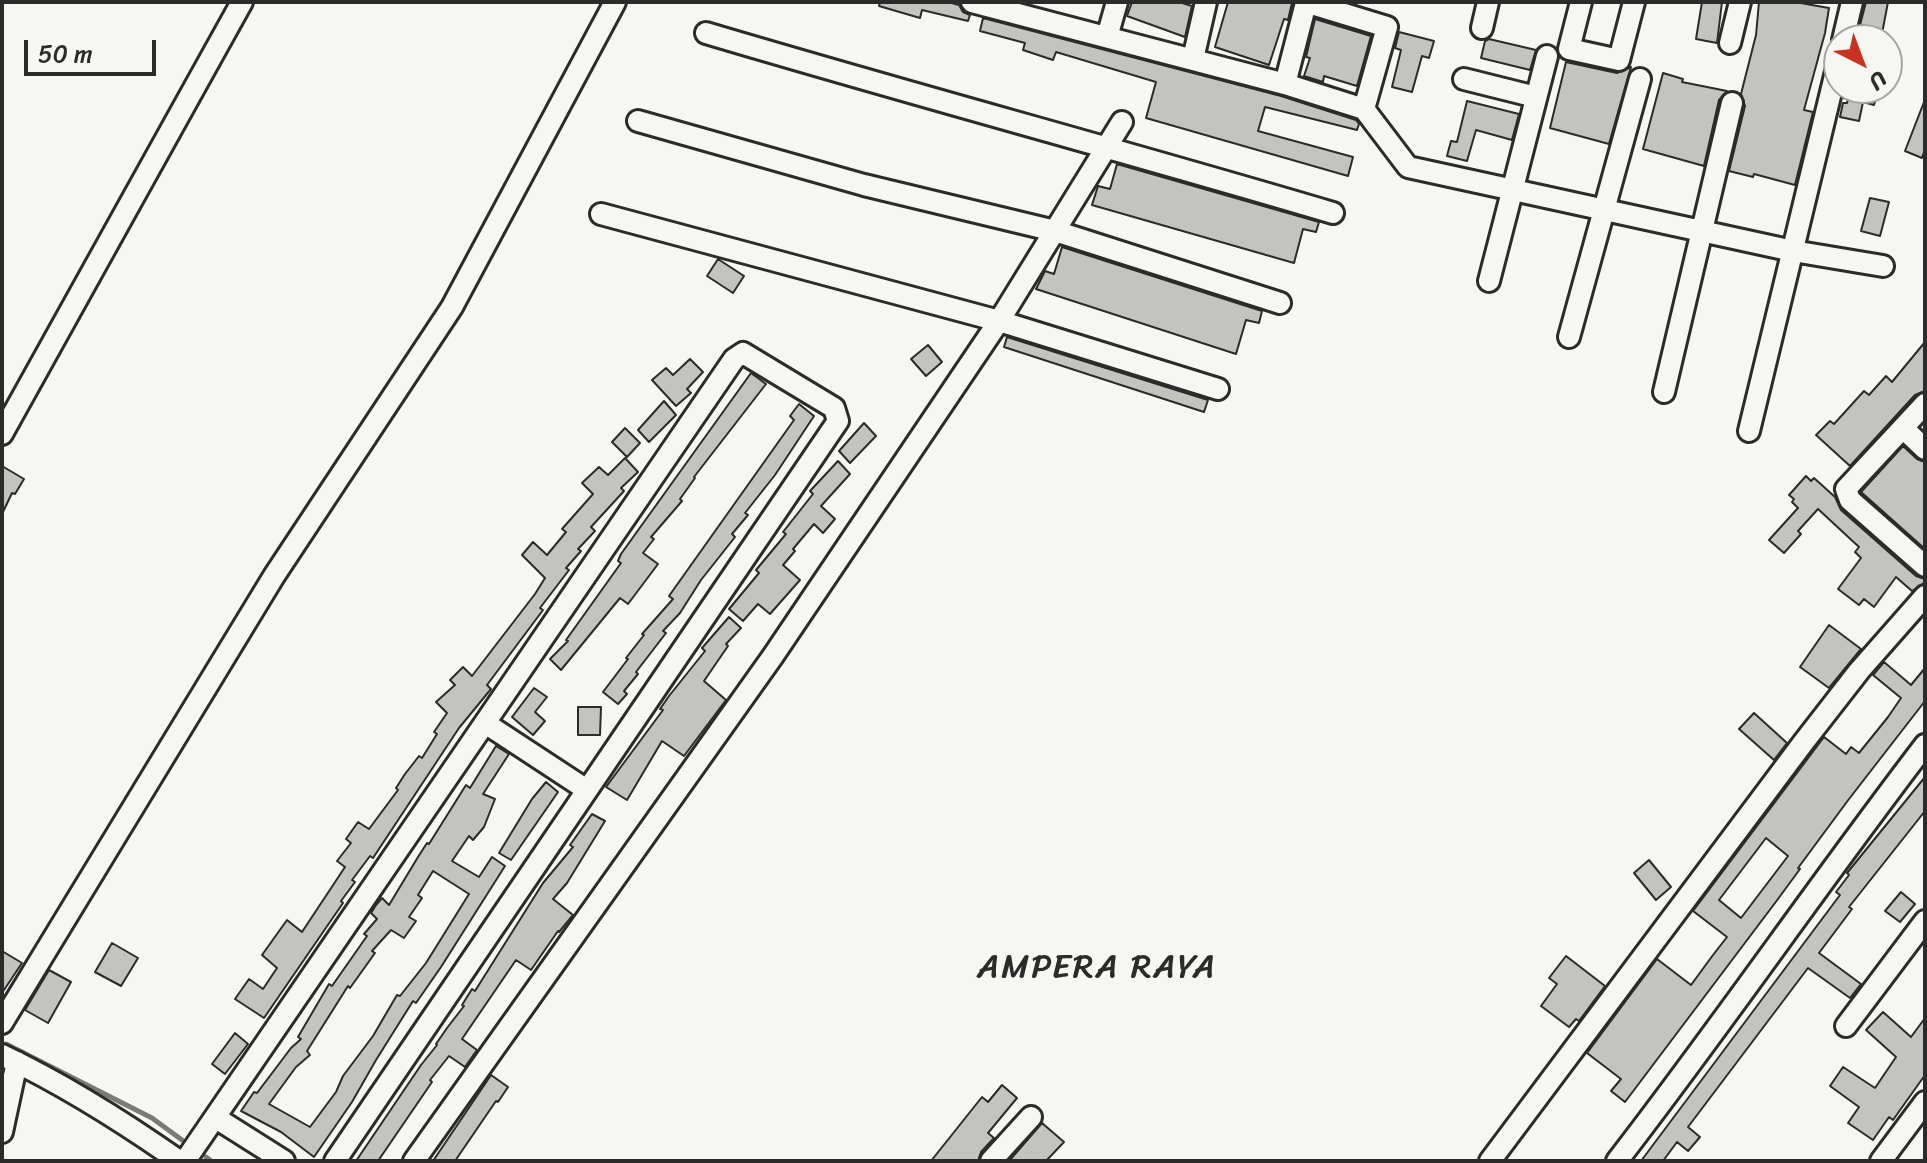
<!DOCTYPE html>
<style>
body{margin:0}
#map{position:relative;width:1927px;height:1163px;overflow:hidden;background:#f6f6f2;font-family:Sriracha,sans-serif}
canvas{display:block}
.frame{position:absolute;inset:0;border:4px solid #2b2b2b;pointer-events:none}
.north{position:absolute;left:1823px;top:24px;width:80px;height:80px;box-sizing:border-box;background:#f6f6f2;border:2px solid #a5a5a2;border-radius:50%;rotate:138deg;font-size:22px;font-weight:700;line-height:32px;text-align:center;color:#2b2b2b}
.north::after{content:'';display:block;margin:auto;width:28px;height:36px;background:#c8321e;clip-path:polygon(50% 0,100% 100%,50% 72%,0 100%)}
.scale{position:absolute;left:24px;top:40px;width:132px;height:36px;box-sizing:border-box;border:4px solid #2b2b2b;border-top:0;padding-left:10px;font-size:24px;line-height:28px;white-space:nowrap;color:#2b2b2b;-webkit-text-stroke:6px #f6f6f2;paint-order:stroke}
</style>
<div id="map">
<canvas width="1927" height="1163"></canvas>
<div class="frame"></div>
<div class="north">U</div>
<div class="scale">50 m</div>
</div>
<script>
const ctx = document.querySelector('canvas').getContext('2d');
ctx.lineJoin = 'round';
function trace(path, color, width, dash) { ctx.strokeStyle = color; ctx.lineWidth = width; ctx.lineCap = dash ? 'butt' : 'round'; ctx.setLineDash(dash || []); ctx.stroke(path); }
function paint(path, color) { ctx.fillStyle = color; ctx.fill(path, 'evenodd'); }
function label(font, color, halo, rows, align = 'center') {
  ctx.font = font + ' Sriracha,sans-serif'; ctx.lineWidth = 6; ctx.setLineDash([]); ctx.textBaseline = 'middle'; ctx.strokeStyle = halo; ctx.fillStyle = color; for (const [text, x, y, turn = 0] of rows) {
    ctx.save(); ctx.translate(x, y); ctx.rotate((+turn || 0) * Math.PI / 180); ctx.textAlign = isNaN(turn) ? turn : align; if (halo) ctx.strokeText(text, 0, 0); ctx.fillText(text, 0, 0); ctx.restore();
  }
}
trace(new Path2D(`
 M6,1044L152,1118L182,1140
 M206,1157L211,1161`), '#7a7a78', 5);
const building = new Path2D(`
 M880,2H948L959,5L963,12L970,15L968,21L922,10L920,18L879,6Z
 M1132,2H1179L1192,6L1185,37L1127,16Z
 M1228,2L1292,3L1288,20L1284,19L1269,65L1215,47Z
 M1702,2H1722L1717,43L1696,39Z
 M1759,2H1795L1829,8L1825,33L1804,110L1813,112L1795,185L1754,174L1753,177L1729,171L1745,106L1741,94L1756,35Z
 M1866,2H1888L1881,39L1858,33Z
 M983,18L1281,96L1356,120L1359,124L1357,130L1265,107L1258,131L1353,157L1348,176L1146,118L1156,82L1056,52L1053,60L1023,50L1025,43L980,31Z
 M1315,19L1371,36L1357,86L1324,76L1323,82L1304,76L1310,58L1306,57Z
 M1399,32L1434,41L1429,58L1422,56L1412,92L1392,87L1401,50L1395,48Z
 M1489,39L1536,50L1530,70L1481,58L1485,41Z
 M1566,62L1617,73L1631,67L1609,144L1550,128Z
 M1663,73L1683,79L1682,82L1727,91L1719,100L1704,166L1643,149Z
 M1845,88L1878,91L1874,105L1863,102L1859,121L1840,117L1843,103H1847L1848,99L1843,98Z
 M1467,101L1519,114L1512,140L1476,130L1467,161L1447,156L1451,141L1457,142Z
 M1924,102L1925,149L1922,158L1905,151Z
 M1117,164L1319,222L1316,232L1303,229L1294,263L1092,205L1098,186L1110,189Z
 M1870,198L1889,202L1880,236L1861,231Z
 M1062,247L1262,311L1259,323L1246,320L1236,354L1036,289L1045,271L1054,274Z
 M718,259L744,276L733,293L707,276Z
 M1007,337L1208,400L1204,412L1004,347Z
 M1925,342V391L1915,395L1850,466L1816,435L1830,421L1834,424L1864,391L1869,395L1886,376L1892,382Z
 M928,345L942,362L926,376L911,359Z
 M690,359L703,372L687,389L691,393L676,406L652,380L666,368L673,375Z
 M751,373L766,384L694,477L695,478L680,499L682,501L651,537L654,539L643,553L658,564L628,604L620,598L561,670L550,659L568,641L566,640L621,563L618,561L621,554Z
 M664,401L676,415L649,442L638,430Z
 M799,404L814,416L775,475L745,513L748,515L732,534L735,537L701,580L680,613L663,631L666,633L636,672L638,674L624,691L627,694L618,704L603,692L628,659L626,658L644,635L642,634L673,599L669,596L794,420L790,416Z
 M864,423L876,436L850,463L839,451Z
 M625,428L640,443L627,457L612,442Z
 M1903,446L1917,459L1925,462V549L1861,492Z
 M625,458L638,472L621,488L624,491L591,527L595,531L578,549L581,551L566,568L569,570L540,608L543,610L487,685L491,689L459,728L373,858L370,856L352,880L355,882L341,901L343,903L264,1018L235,999L249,979L263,989L277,968L262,955L287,920L302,932L345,867L337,861L351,843L346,839L358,822L369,829L398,790L396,788L405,774L419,756L422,758L437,734L434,732L447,713L436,702L455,685L450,680L463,667L472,676L535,594L545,578L522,555L533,542L547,555L566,532L562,529L593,494L582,483L599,467L608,475Z
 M838,461L850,474L821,506L835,519L823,533L814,524L793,549L795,551L783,565L800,580L770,614L758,604L743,621L729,609L759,573L756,570L786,534L783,532L813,494L810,491Z
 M2,466L24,479L15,494L12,493L2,514Z
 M1806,476L1811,481L1814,478L1835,497L1841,510L1916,576L1925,579L1924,583L1912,591L1896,577L1874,607L1864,599L1859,605L1838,589L1861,558L1855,552L1859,547L1818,509L1798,531L1801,534L1784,553L1769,540L1798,508L1792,502L1794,499L1789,495Z
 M729,617L741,628L726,644L728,646L704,681L726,700L684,756L662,741L627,800L606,787L663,710L660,709L669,696L705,651L702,648Z
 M1829,625L1861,649L1829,688L1800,667Z
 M1884,662L1911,685L1925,668V701L1849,799L1798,868L1800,869L1775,903L1625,1102L1611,1091L1621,1079L1587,1053L1657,959L1691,985L1713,955L1727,937L1693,911L1824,737L1846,754L1851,747L1859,753L1888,717L1901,698L1873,675ZM1766,838L1788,856L1741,918L1719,900Z
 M534,688L547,697L535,712L545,721L533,735L512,717Z
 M578,707H601L600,735H578Z
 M1754,713L1787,743L1774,760L1739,729Z
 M496,746L509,754L483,794L495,799L484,827L473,840L469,836L452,861L479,877L492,857L505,866L441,967L416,1003L413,1001L376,1060L352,1102L314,1157L281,1132L241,1111L254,1092L257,1093L291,1048L301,1039L298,1037L329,984L332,986L367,936L364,934L377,919L371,913L376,905L382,898L389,905L418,857L427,843L429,844L466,785L470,788ZM433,871L469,894L426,963L400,996L397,995L373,1036L343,1076L336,1092L310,1127L269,1104L296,1067L310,1055L307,1051L348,986L350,988L375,953L372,951L391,930L404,938L416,921L409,917L422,898L418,895Z
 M1925,777V811L1849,907L1852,909L1819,953L1861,984L1850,998L1808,968L1688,1127L1700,1137L1688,1151L1677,1142L1663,1161H1641L1840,895L1836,892L1849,875L1847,873Z
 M546,782L558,792L511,860L499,853L532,799Z
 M592,814L605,821L567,883L553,899L573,915L559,932L558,931L531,970L516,960L462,1039L477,1050L465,1067L449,1056L430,1080L432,1082L378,1161H356L421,1065L437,1045L436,1044L447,1028L464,1006L462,1005L472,989L475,991L543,883L573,847L570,845Z
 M1649,860L1671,887L1656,900L1634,873Z
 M1901,892L1915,904L1900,922L1885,911Z
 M112,943L138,958L121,986L95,972Z
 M2,951L22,963L2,993Z
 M1566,956L1605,986L1579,1021L1576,1019L1569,1027L1541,1006L1557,984L1549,978Z
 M49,970L71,982L48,1023L25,1010Z
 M1883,1012L1911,1037L1925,1018V1075L1893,1120L1889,1117L1873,1140L1848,1123L1859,1107L1830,1086L1843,1067L1875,1088L1896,1057L1866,1030Z
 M235,1033L248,1044L225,1074L212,1064Z
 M491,1075L508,1087L498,1102L496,1101L455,1161H433Z
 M1002,1085L1017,1098L988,1133L994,1138L981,1152L978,1161H931L982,1097L988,1102Z
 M1042,1123L1064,1142L1046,1161H1009Z`);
paint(building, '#c3c3c0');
trace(building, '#2b2b2b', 2);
const minor = new Path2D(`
 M972,2L1285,84L1364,109L1408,167L1793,251L1883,266
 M1305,2L1387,27L1364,109
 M1581,2L1569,49L1619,60L1634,2
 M1482,28L1488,2
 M706,33C914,95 1124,151 1333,213
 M1107,37L1117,2
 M1843,40L1852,2
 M1730,43L1740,2
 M1193,59L1206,2
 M1464,79L1536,97
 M1285,84L1306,3
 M638,121L864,185L1055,231L1280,303
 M601,214L999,321L1218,389
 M1489,281L1547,56
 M1569,337L1640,79
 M1664,392L1732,103
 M1925,404L1846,489L1850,500L1925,566
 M1904,429L1925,449
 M1749,431L1839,59
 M2,434L242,2
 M485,723L587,790
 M2,1023L274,576L452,307L615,2
 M1846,1026L1925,921
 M2,1055C65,1085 122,1121 179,1161
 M216,1118L284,1161
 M2,1132L17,1062
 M185,1161L734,359L743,353L834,408L838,421L335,1161
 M414,1161L773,656L999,321L1122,122
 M991,1161L1031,1117
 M1490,1161L1803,743L1859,671L1925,596
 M1617,1161C1723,1024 1820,882 1925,745
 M1881,1161L1925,1102`);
trace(minor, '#2b2b2b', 26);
trace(minor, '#f6f6f2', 20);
ctx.letterSpacing = '2px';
label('34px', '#2b2b2b', '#f6f6f2', [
 ["AMPERA RAYA",1097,968]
]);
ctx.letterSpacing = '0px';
</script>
